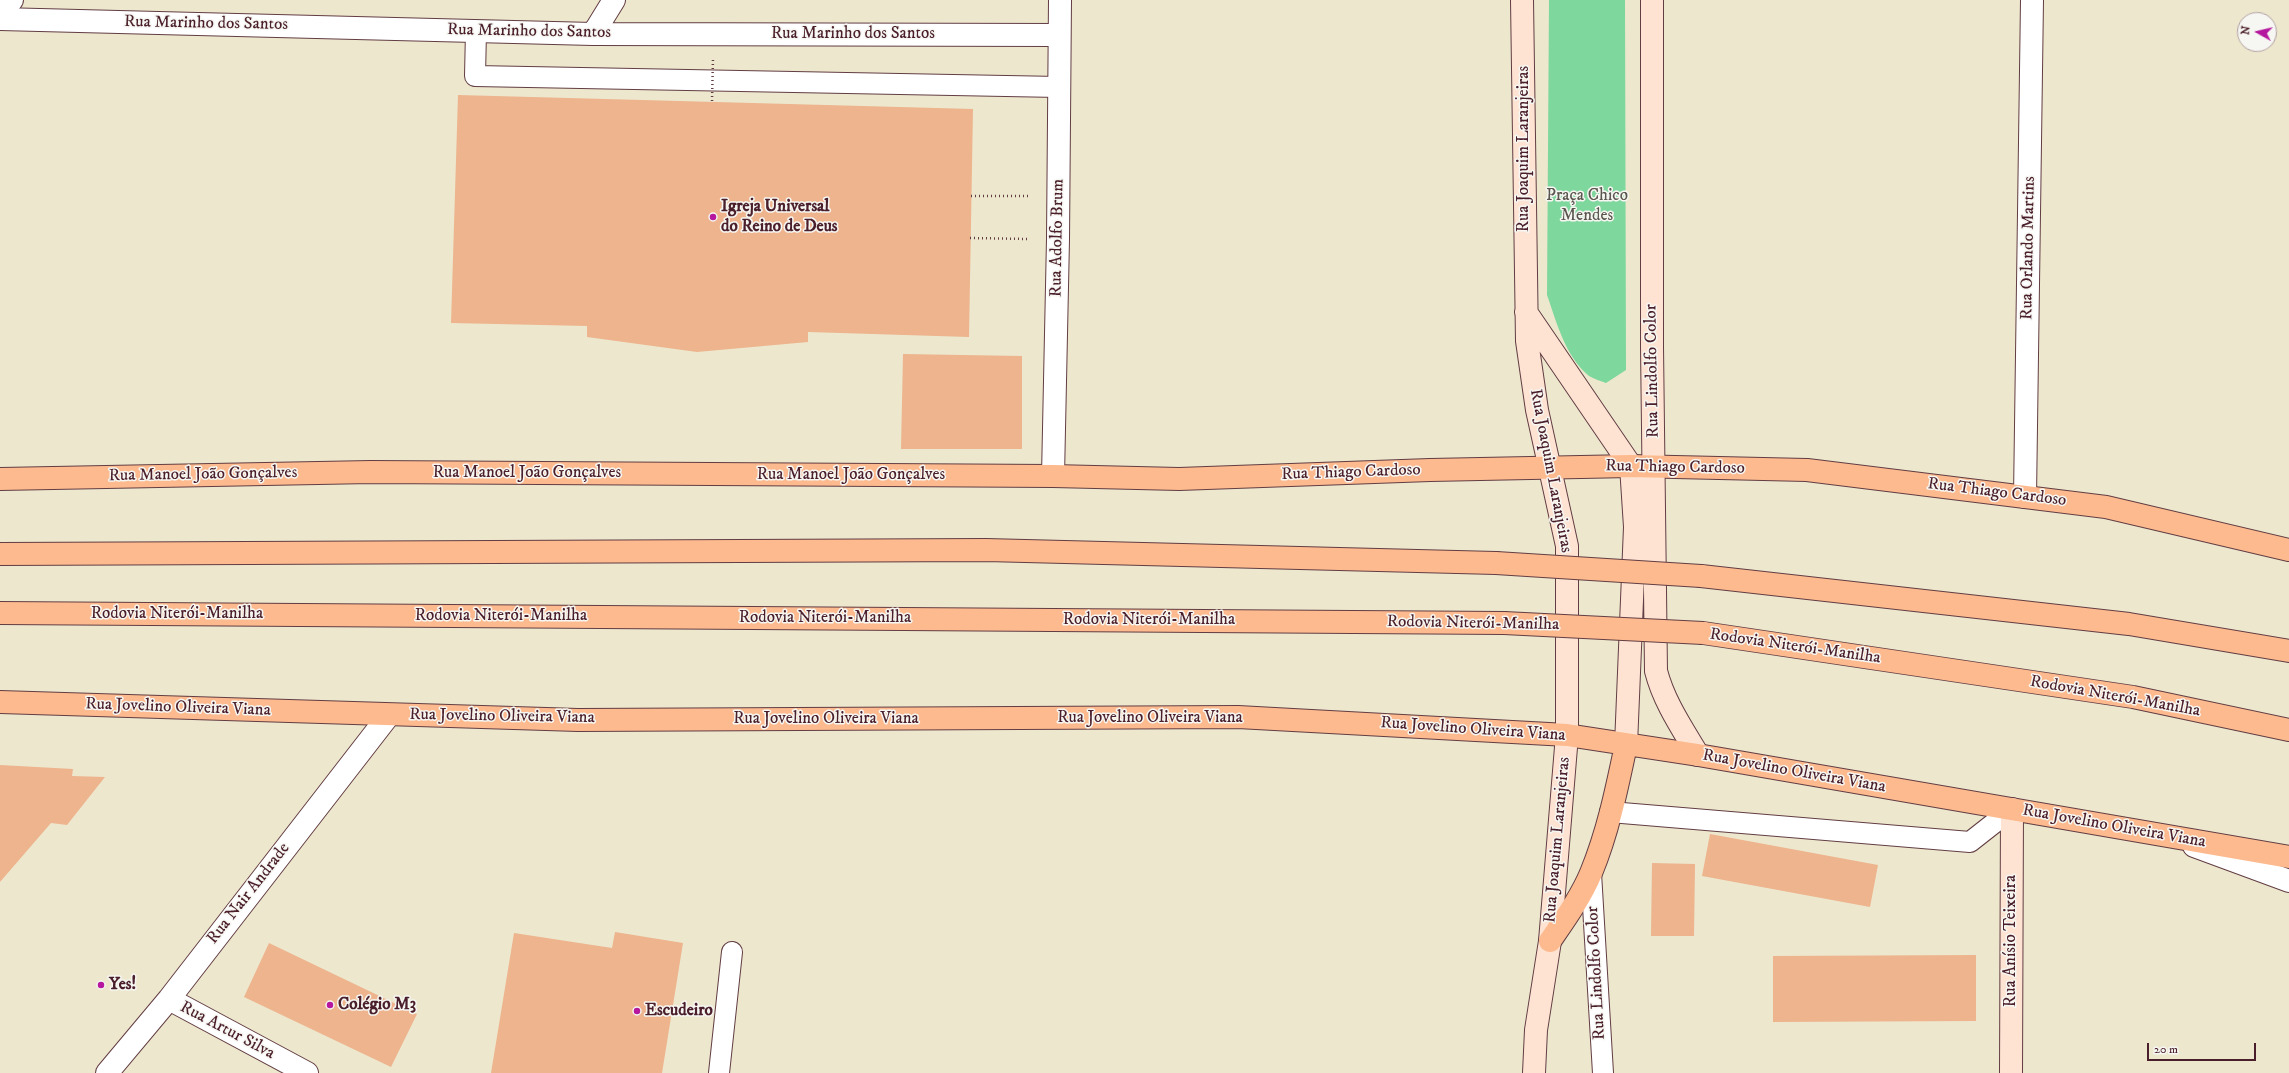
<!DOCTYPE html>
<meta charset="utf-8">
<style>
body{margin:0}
#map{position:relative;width:2289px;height:1073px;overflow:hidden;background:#ede7ce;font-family:"IM FELL DW Pica",serif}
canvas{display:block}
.north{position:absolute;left:2237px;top:12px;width:40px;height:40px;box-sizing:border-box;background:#f6f6f2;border:1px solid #b1a0a2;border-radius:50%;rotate:278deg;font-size:11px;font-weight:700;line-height:16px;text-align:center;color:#4a1f2b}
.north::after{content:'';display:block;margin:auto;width:14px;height:18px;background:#b5179e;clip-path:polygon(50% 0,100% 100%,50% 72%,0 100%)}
.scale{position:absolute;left:2147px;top:1043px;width:109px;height:18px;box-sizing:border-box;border:2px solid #4a1f2b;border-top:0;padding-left:5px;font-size:12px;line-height:14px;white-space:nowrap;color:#4a1f2b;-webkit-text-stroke:3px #f6f6f2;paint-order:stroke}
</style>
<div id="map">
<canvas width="2289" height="1073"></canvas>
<div class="north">N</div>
<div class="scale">20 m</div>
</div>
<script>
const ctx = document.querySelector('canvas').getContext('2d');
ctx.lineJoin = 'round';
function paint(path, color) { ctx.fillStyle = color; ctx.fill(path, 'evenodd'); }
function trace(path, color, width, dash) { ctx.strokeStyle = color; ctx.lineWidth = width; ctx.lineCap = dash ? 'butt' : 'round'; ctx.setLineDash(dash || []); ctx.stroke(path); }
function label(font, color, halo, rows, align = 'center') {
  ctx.font = font + ' "IM FELL DW Pica",serif'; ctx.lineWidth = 3; ctx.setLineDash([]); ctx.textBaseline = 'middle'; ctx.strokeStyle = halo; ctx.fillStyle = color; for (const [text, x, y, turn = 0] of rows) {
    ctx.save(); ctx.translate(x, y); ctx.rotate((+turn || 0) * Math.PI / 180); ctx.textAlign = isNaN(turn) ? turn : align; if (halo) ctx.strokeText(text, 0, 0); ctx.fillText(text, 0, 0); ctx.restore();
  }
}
paint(new Path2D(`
 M1549,0H1625L1626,370L1606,383C1601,381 1594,379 1589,376C1565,356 1557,323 1547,295Z`), '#7ed79c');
paint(new Path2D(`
 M458,95L973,109L969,337L808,332V342L697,352L587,337V326L451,323Z
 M903,354L1022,356V449H901Z
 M0,765L73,769L72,776L105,777L67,825L51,823L0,882Z
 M1710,834L1878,865L1870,907L1702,876Z
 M1652,863L1695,864L1694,936H1651Z
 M615,932L683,943L662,1073H491L514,933L612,948Z
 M269,943L417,1014L391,1067L244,997Z
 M1976,955V1021L1773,1022V956Z`), '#edb48d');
const service = new Path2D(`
 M476,31L475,76L1059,87
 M1610,812L1970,842L2012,809
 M1591,873L1603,1073
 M719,1073L732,952`);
const minor = new Path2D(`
 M0,19L593,34L1059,35
 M593,34L614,0
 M1053,476L1058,239L1060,0
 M2025,497L2032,0
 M2194,846L2289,881
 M169,999L307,1073
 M107,1073L169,999L389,715`);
const tertiary = new Path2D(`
 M0,13L12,0`);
const secondary = new Path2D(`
 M1522,0L1527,341L1537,410L1567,546V735L1550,941L1536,1030L1534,1073
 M1652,0V347L1656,671C1664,702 1682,728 1698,755
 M1526,312L1631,466L1635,527L1626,745
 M2011,1073L2012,809`);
const primary = new Path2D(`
 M0,479L371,472L1053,476L1179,479L1430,470L1631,466L1807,470L2106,507L2289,550
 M0,702L578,720L1238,717L1567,735L1698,755L2289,857
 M1550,941C1565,919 1581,897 1591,873C1608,832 1617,788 1626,745`);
const trunk = new Path2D(`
 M0,554L986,550L1496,563
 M1701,576L2129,624L2289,651
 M0,613L1504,623
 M1703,633L2133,697L2289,730`);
trace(service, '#623d43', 22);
trace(minor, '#623d43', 24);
trace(tertiary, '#623d43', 24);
trace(secondary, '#623d43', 24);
trace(primary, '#623d43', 24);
trace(trunk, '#623d43', 24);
trace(new Path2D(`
 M971,196H1028
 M970,238L1028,239`), '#623d43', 2.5, [1, 3]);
trace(service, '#fff', 20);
trace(minor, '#fff', 22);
trace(tertiary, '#fff', 22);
trace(secondary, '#fee3d2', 22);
trace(primary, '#fcba8e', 22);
trace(trunk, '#fcba8e', 22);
const trunkBridge = new Path2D(`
 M1496,563L1701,576
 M1504,623L1703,633`);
trace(trunkBridge, '#623d43', 24, []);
trace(new Path2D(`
 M712,101L713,58`), '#623d43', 2.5, [1, 3]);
trace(trunkBridge, '#fcba8e', 22);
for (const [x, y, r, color] of [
 [713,217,4,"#b5179e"],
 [101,985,4,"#b5179e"],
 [330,1005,4,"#b5179e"],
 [637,1011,4,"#b5179e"]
]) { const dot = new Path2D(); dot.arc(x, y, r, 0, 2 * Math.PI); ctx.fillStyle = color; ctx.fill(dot); trace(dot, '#f6f6f2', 1.5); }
label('17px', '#4a1f2b', '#f6f6f2', [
 ["Rua Marinho dos Santos",206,24,1],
 ["Rua Marinho dos Santos",529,32,1],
 ["Rua Marinho dos Santos",853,34],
 ["Rua Joaquim Laranjeiras",1524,149,-90],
 ["Rua Adolfo Brum",1058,238,-89],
 ["Rua Orlando Martins",2029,248,-89],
 ["Rua Lindolfo Color",1653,371,-91],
 ["Rua Thiago Cardoso",1675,468,1],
 ["Rua Joaquim Laranjeiras",1550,471,79],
 ["Rua Manoel João Gonçalves",527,473],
 ["Rua Thiago Cardoso",1351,473,-2],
 ["Rua Manoel João Gonçalves",203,475,-1],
 ["Rua Manoel João Gonçalves",851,475],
 ["Rua Thiago Cardoso",1997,493,7],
 ["Rodovia Niterói-Manilha",177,614],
 ["Rodovia Niterói-Manilha",501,616],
 ["Rodovia Niterói-Manilha",825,618],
 ["Rodovia Niterói-Manilha",1149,620],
 ["Rodovia Niterói-Manilha",1473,624,1],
 ["Rodovia Niterói-Manilha",1795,647,8],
 ["Rodovia Niterói-Manilha",2115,697,10],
 ["Rua Jovelino Oliveira Viana",178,708,2],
 ["Rua Jovelino Oliveira Viana",502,717,1],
 ["Rua Jovelino Oliveira Viana",1150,718],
 ["Rua Jovelino Oliveira Viana",826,719],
 ["Rua Jovelino Oliveira Viana",1473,730,4],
 ["Rua Jovelino Oliveira Viana",1794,772,10],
 ["Rua Jovelino Oliveira Viana",2114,827,10],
 ["Rua Joaquim Laranjeiras",1558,840,-85],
 ["Rua Nair Andrade",249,894,-52],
 ["Rua Anísio Teixeira",2011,941,-90],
 ["Rua Lindolfo Color",1597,973,-93],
 ["Rua Artur Silva",227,1031,28]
]);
label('17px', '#5a564d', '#f6f6f2', [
 ["Praça Chico",1587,196],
 ["Mendes",1587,216]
]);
label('bold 17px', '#4a1f2b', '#f6f6f2', [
 ["Igreja Universal",721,207],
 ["do Reino de Deus",721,227],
 ["Yes!",109,985],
 ["Colégio M3",338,1005],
 ["Escudeiro",645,1011]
], 'left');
</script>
